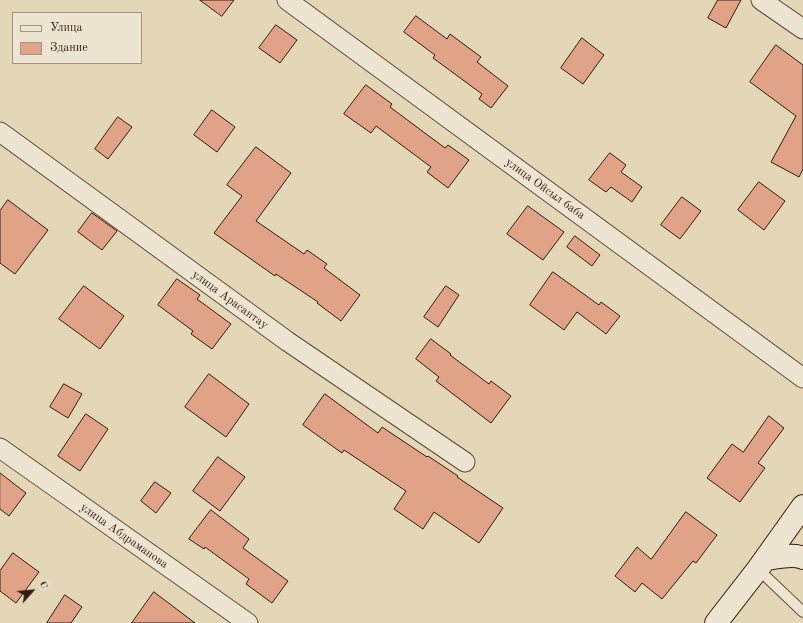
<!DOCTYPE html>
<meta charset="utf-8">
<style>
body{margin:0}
#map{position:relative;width:803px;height:623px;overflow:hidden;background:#e4d7b8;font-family:"Old Standard TT",serif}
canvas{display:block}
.legend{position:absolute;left:12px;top:12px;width:130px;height:52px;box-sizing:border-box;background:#ede5d1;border:1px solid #a49484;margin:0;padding:5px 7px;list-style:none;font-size:12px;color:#361a10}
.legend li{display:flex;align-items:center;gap:8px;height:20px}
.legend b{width:20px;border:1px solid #a49484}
.north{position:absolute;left:12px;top:571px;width:40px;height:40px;-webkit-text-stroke:3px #ede5d1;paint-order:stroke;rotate:63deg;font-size:11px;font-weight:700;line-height:16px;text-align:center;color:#361a10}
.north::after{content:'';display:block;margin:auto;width:14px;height:18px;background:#361a10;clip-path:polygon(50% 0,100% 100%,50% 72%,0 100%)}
</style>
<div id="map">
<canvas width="803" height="623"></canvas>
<ul class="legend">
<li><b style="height:5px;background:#ede5d1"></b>Улица</li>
<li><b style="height:11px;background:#e1a387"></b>Здание</li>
</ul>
<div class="north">С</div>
</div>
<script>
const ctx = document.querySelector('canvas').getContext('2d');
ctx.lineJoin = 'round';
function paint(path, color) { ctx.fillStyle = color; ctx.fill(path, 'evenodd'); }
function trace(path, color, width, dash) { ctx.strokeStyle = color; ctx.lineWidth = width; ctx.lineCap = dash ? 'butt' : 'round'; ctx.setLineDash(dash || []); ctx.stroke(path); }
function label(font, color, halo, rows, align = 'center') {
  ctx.font = font + ' "Old Standard TT",serif'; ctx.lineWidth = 3.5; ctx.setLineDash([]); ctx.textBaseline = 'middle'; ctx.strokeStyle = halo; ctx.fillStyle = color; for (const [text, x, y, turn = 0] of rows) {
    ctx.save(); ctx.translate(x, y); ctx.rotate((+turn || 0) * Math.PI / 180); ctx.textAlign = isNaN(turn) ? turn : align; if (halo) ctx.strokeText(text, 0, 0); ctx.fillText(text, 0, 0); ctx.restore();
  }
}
const building = new Path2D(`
 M200,0H234L222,16Z
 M718,0H741L726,28L708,18Z
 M416,16L447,39L450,34L481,57L477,62L508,86L491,108L479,99L482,94L433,58L435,55L404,32Z
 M276,25L297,40L280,63L259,48Z
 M582,38L604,55L583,84L561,68Z
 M776,45L803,65V169L799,177L771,162L796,116L750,82Z
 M366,85L392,104L390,107L445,148L448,145L469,160L448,188L427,172L431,167L376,126L371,133L344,114Z
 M212,110L235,127L217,152L194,135Z
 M118,117L132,127L108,159L95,149Z
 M256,147L291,173L256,221L304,254L307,250L327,264L324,268L360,295L341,321L317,303L318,302L276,274L275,276L214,233L242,196L227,185Z
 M610,153L626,165L621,172L642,187L632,202L611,187L606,192L589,180Z
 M759,182L785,201L764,230L738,210Z
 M682,197L701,211L680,239L661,225Z
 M8,200L48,230L15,274L0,263V211Z
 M528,206L564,232L543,260L507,234Z
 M92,213L117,231L102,250L78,232Z
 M575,236L600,255L592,266L567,247Z
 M553,272L599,305L601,302L620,316L606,334L577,312L564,330L530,305Z
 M177,279L200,295L197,299L231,324L212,349L191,334L193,331L158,305Z
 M84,286L124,316L100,349L59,319Z
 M446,286L459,295L438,327L424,317Z
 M431,339L451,354L450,355L489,384L491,381L511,396L491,423L436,381L439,377L416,359Z
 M209,374L249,404L226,437L185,407Z
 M64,384L82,394L68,418L50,407Z
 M325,394L378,433L382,427L427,457L428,456L458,476L457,477L503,508L479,543L434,512L423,529L394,509L406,491L344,450L342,453L303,425Z
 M86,414L108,429L80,471L58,456Z
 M769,416L784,428L758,463L765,468L740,502L707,478L732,444L743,452Z
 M218,457L245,477L220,511L193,491Z
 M0,473L26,493L9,516L0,509Z
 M155,482L171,493L156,513L141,501Z
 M211,510L249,539L243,548L288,581L272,603L246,584L249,579L205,547L204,549L189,539Z
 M686,512L717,535L696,563L693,561L662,599L642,583L635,592L615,576L637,547L651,559Z
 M13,553L39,572L16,603L0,591V571Z
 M154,592L195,623H132Z
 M65,595L82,607L71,623H47Z`);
paint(building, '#e1a387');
trace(building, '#361a10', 1);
const lane = new Path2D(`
 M758,569L803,612`);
const street = new Path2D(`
 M287,0L803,378
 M761,0L803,29
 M0,132L287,341L465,462
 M0,448L248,623`);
const secondary = new Path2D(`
 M765,559C775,558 793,553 803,558
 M716,623L758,569L803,506`);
trace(lane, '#62493a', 12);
trace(street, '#62493a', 21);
trace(secondary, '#361a10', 24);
trace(lane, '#ede5d1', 10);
trace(street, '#ede5d1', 19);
trace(secondary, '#ede5d1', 22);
label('12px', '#361a10', '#ede5d1', [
 ["улица Ойсыл баба",545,189,36],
 ["улица Арасантау",230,300,36],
 ["улица Абдраманова",124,536,35]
]);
</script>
